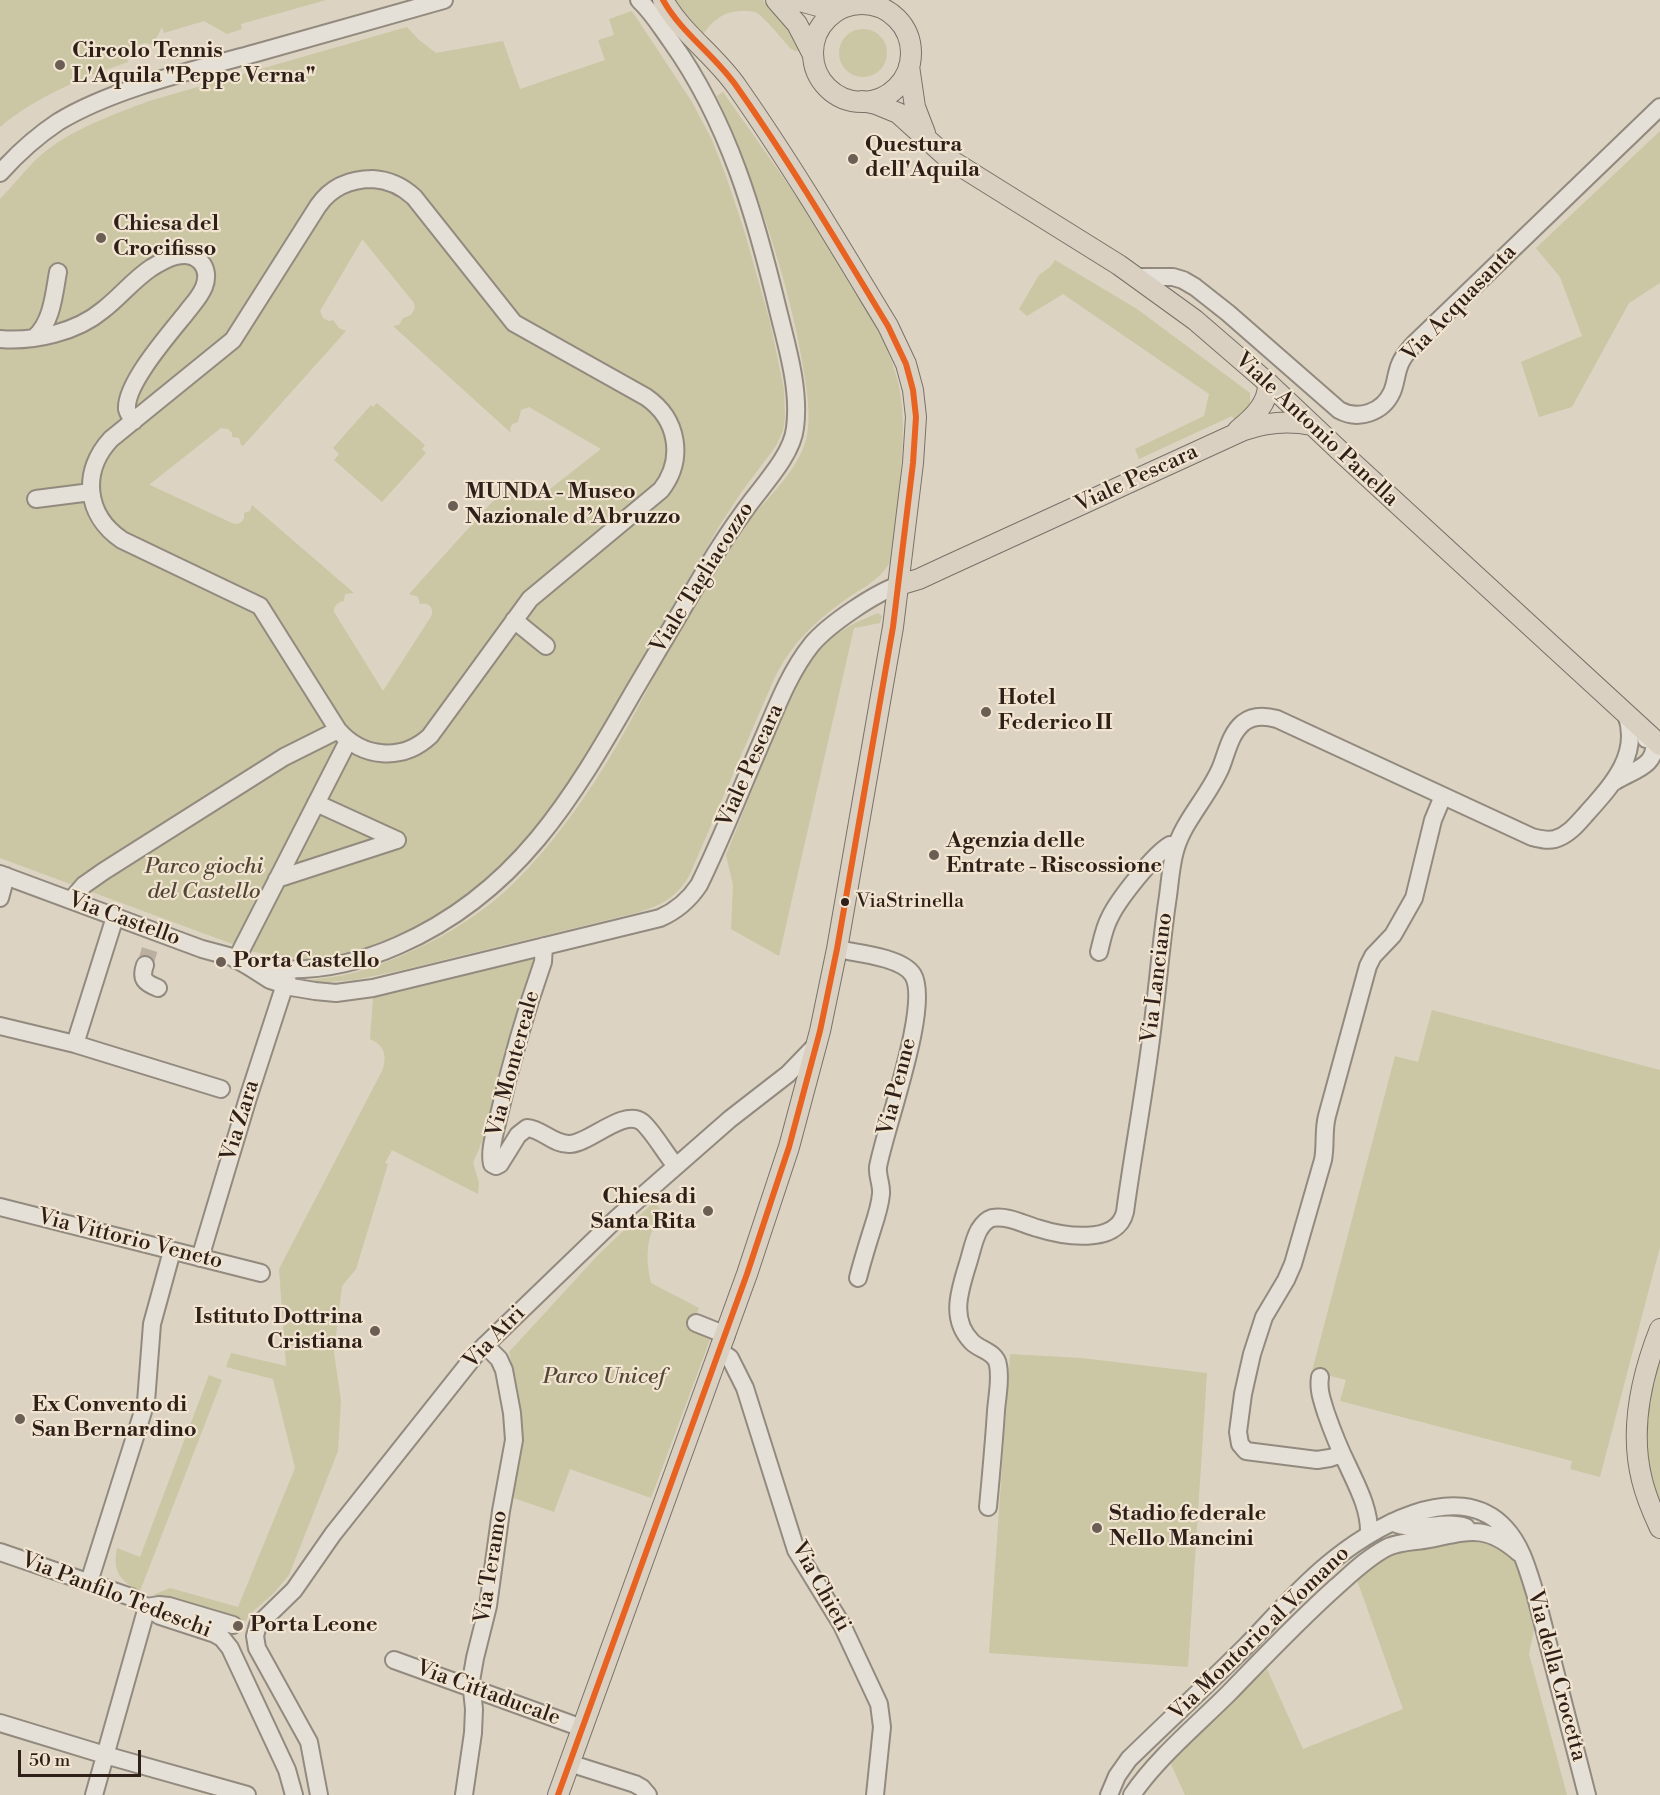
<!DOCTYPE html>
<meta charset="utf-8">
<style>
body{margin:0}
#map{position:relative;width:1660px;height:1795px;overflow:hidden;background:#ddd3c2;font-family:"Libre Bodoni",serif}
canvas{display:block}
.scale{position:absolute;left:18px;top:1750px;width:123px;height:27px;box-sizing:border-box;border:3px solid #2e1f19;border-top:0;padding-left:8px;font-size:18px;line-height:21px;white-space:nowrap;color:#2e1f19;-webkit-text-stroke:4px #f1e4d0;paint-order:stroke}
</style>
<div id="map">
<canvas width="1660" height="1795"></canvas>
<div class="scale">50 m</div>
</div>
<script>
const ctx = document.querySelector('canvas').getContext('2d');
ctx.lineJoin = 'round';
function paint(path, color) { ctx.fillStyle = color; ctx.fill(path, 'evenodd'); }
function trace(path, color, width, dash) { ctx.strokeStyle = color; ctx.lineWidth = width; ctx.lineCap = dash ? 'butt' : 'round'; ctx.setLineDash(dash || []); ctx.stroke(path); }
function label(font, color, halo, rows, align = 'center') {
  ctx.font = font + ' "Libre Bodoni",serif'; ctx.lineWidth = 4.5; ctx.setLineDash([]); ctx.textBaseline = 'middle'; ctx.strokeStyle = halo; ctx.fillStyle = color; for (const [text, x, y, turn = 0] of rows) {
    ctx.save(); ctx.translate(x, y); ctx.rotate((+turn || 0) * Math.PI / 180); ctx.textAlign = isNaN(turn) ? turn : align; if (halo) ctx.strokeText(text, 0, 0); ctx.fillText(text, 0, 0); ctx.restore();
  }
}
paint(new Path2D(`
 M0,0H326L241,24L242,29L227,34L204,21L164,33L162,27L153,45L145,43L124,49L128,62C82,78 37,96 0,127Z
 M672,0H763C775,12 799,34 800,51H795L790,48C784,41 763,16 757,13C754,11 747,11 743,11C723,11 711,21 701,38Z
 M632,11L692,102L712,140L726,176L744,230L770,322L784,389L785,418L783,431L776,446L740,494L718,528L606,723L565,788L518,848L483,881L453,906L411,930L354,953L330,959L306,960L254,952L0,858V199C14,185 26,168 41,155C72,129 112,115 149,101L407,27L419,40L436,53L503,41L520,89L605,60L598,40L614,35L609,19ZM362,240H363L414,303L415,308L411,315L403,318L399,325L393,326L511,433L510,429L512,424L518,422L521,410L529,407L601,449L536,500C527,502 523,496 523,489L516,487L513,479L409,594L418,597L420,604C428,602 433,606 432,615L383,691L334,612C333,606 339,601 344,601L345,594L354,593L252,505L250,511L244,513C245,521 241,524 234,524L150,485V484L221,428L228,429L232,433V437L239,438L241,445L243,446L346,331L339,328L333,320L329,321L323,318L320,311Z
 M839 53a24 24 0 1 1 48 0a24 24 0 1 1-48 0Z
 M723,92C768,156 815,220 854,288C873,319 891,350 899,386C906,421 902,455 899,490C898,511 899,543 890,562C880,581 858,590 842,602C811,625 791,645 774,679L690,874C678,897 660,906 636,913L398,971L354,980L328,982L301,981C322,978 343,977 363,970C417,953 473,923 514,883C554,843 588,795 616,747C649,690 676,629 712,573C722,559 731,545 741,531C763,500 805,468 808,428C810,403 805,379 801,355C790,295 772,237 751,180C740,152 730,124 717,96Z
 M1660,131V283L1629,303L1572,407L1539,417L1521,362L1582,336L1560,277L1536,248Z
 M1055,260L1137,309L1250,393V405L1241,416L1234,419L1232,416L1139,459L1135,449L1204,416L1209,394L1063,294L1027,316L1019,309L1039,275L1050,267Z
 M377,403L425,445L422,449L426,453L382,502L334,460L339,454L333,448L371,405L373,407Z
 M878,613L882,616L880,623L854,628L779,956L731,929L733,885L726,855L781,719L797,684L814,654L824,643L834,635L855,623Z
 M538,955L514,1025L499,1074L489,1125L473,1163L479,1183L478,1194L392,1150L385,1163L388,1164L356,1269L342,1286L334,1352L341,1401L338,1451L289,1575L274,1593L249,1615L246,1621L153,1595L170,1588L238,1607L295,1468L273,1379L226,1367L231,1353L286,1366L279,1269L383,1069C387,1054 384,1045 370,1039L373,997Z
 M1432,1010L1660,1070V1247L1600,1477L1570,1469L1572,1461L1340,1401L1346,1380L1312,1371L1395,1056L1418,1062Z
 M654,1202L665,1214C661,1219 656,1224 653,1229C645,1246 647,1267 651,1283L699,1308L691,1328L711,1337L651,1498L570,1469L554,1512L508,1496L519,1410L518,1390L509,1352L600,1253Z
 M1010,1354L1081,1358L1207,1373L1188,1667L989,1653Z
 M1660,1356V1504C1648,1470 1643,1433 1649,1397C1651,1383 1656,1369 1660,1356Z
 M209,1375L222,1380L140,1591C120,1582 112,1570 117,1548L140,1557Z
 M1465,1541L1485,1543L1507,1553L1516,1560L1523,1577L1534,1630L1529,1654L1567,1795H1185L1170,1762L1267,1669L1303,1749L1403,1709L1356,1577L1385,1557L1399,1551Z`), '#cbc6a3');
trace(new Path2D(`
 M145,965L152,942`), '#baafa0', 16, [16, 8]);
const minor = new Path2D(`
 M0,173C17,154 37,136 58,122C112,89 194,70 256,53C319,35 382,18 444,0
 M373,179C389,180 402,186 414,197L514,323L646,397C678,419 685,459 661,490L530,599L430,736C402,762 362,758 338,730L260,606L122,540C85,515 81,471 111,439L233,340L318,206C331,187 350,179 373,179Z
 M1138,277H1173L1183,280L1195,287L1228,313L1339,410C1359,421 1383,412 1392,392C1396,383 1396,373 1400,364C1403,356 1409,350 1414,344L1660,107
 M35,337C52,322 54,294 58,272
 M0,339C34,342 77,332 103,310C120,297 133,280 151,268C159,263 167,258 176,256C196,251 212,266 204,287C200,297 192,305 186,313C170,333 125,384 127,409C128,414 131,417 134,421
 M36,499L91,492
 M514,620L546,646
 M1614,782C1632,770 1658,767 1654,740L1646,739
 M316,803L397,840
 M0,874L202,949L232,957L248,966L270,980L291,987L315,991L336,993L373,988L660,918C676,911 689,900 699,885C723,836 743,784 765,734C778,703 791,670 812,644C829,624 875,593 899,585
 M277,879L397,840
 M0,898L6,876
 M71,900L84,885L104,871L284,757L338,730
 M544,946L543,962C525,1013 510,1066 498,1119C495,1133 489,1150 492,1164L496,1166L500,1164L518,1135L527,1128C542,1129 554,1145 570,1144C590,1143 624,1108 642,1122C653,1131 666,1155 676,1166
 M837,949C856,953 902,957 913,975C931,1005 885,1128 878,1167C877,1176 882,1185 881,1194C880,1206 876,1218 872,1230C867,1246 862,1262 858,1278
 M1099,952C1102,940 1104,928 1110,917C1118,900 1154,854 1170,845L1176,846
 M236,960L348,741
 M145,965C140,979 145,983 158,988
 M248,966C301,975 350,967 399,945C517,893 572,799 634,691C658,650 682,609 706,569C718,549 731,529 745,510C761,487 792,456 795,428C800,391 788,350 779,314C756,218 729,122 671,41C661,27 652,12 639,0
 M0,1026L75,1044L221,1089
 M75,1044L115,917
 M0,1207L261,1273
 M200,1258L248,1098L288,975
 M696,1323L726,1335
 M720,1351L730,1358L745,1388L796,1550L842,1625L879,1704L882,1727L875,1795
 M1320,1377C1318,1390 1322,1400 1326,1413C1332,1430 1339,1448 1347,1464C1357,1486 1370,1509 1369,1534
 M1342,1454L1330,1458L1317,1460L1246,1451L1240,1444L1238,1432L1243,1394L1252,1354L1264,1317L1286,1280L1293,1264L1323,1160C1326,1145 1323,1131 1327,1116L1368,966L1373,956L1393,935L1414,898L1433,820L1443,796
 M988,1507C991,1475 994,1443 996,1411C997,1397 1001,1380 998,1365C996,1352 980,1350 972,1342C948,1318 961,1287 969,1260C972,1250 974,1239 979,1230C982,1225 986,1220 992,1218C1007,1215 1023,1224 1037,1228C1062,1236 1117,1246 1125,1212C1134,1145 1147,1080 1154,1014C1159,974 1162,935 1168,896C1170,881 1171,865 1175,851C1183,821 1209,796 1221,767C1227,752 1230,734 1243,723C1253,715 1266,716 1277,719L1532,837C1540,839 1547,841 1555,839C1569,835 1578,823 1587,813C1612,785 1641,754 1626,714
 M1392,1522C1416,1534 1441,1519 1466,1527
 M0,1552L131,1597L160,1616L215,1634L222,1638L230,1648L287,1770L294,1795
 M89,1582L146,1402L152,1324L172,1251
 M147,1607L159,1605L169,1606L233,1625
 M394,1660L582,1728
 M0,1723L105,1755L247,1795
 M569,1763L635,1784L642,1788L648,1795
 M94,1795L147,1607
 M319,1795L309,1742L257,1648L255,1636L258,1625L294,1590L333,1534L476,1354L617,1218L730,1119L788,1074L817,1044
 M464,1795L473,1733L474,1709L471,1681L475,1658L488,1606L501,1511L514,1440L512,1413L504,1370L499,1359L485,1345
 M1109,1795L1117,1776L1129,1759C1168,1721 1208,1684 1247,1645C1273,1618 1298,1589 1327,1565C1369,1529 1457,1476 1505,1528C1522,1546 1528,1571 1535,1593L1587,1795
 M1132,1795C1156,1759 1198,1724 1229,1693C1264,1657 1298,1621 1336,1587C1352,1573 1367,1558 1386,1548C1399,1541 1416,1542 1430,1539C1469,1531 1486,1524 1519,1553`);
const major = new Path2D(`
 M776,0L797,24L813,55
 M796,0L818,6L843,8
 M813 53a49 49 0 1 1 98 0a49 49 0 1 1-98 0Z
 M909,66L915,107L925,133
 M862,101L876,104L898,113L949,159L1119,265L1195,320L1268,383L1341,452L1660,745
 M1238,430C1253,418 1269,403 1268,383
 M899,585L919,579L947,566L1244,430C1267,422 1288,420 1312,425
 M1660,1329C1641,1377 1629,1429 1642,1480C1646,1497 1653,1513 1660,1528
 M558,1795L747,1274L789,1147L820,1031L837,949L893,627L913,463L916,417L913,390L906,364L888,326C839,245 791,164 737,87C715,55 682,34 663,0`);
trace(minor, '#928a7f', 20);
trace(major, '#797269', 22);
trace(minor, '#e5e0d7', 16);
trace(major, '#d9d0c2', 20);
trace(new Path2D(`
 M558,1795L747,1274L789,1147L820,1031L837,949L893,627L913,463L916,417L913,390L906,364L888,326C839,245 791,164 737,87C715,55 682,34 663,0`), '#e86222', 6);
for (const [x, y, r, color] of [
 [60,65,6,"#6b5e54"],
 [853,159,6,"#6b5e54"],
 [101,238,6,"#6b5e54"],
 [453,506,6,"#6b5e54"],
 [986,712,6,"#6b5e54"],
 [934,855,6,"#6b5e54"],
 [845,902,5,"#2e1f19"],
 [221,962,6,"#6b5e54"],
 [708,1211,6,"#6b5e54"],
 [375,1331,6,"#6b5e54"],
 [20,1419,6,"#6b5e54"],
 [1097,1528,6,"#6b5e54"],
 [238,1626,6,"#6b5e54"]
]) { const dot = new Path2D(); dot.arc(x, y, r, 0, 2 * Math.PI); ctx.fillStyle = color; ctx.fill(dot); trace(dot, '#f1e4d0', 2); }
label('20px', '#2e1f19', '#f1e4d0', [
 ["ViaStrinella",856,902]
], 'left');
label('bold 22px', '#2e1f19', '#f1e4d0', [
 ["Circolo Tennis",72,52],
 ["L'Aquila \"Peppe Verna\"",72,77],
 ["Questura",865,146],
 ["dell'Aquila",865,171],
 ["Chiesa del",113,225],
 ["Crocifisso",113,250],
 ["MUNDA - Museo",465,493],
 ["Nazionale d’Abruzzo",465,518],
 ["Hotel",998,699],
 ["Federico II",998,724],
 ["Agenzia delle",946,842],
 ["Entrate - Riscossione",946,867],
 ["Porta Castello",233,962],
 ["Chiesa di",696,1198,"right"],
 ["Santa Rita",696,1223,"right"],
 ["Istituto Dottrina",363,1318,"right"],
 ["Cristiana",363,1343,"right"],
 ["Ex Convento di",32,1406],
 ["San Bernardino",32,1431],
 ["Stadio federale",1109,1515],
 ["Nello Mancini",1109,1540],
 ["Porta Leone",250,1626]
], 'left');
label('22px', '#2e1f19', '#f1e4d0', [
 ["Via Acquasanta",1460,304,-46],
 ["Viale Antonio Panella",1316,430,43],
 ["Viale Pescara",1137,479,-25],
 ["Viale Tagliacozzo",703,578,-58],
 ["Viale Pescara",751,766,-66],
 ["Via Castello",124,920,20],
 ["Via Lanciano",1158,978,-83],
 ["Via Montereale",514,1064,-75],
 ["Via Penne",898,1087,-76],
 ["Via Zara",241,1121,-73],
 ["Via Vittorio Veneto",130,1240,14],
 ["Via Atri",495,1338,-46],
 ["Via Teramo",492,1567,-81],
 ["Via Chieti",820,1587,61],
 ["Via Panfilo Tedeschi",116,1596,21],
 ["Via Montorio al Vomano",1260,1634,-44],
 ["Via della Crocetta",1556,1676,75],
 ["Via Cittaducale",488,1694,20]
]);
label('italic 22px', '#524635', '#f1e4d0', [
 ["Parco giochi",204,868],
 ["del Castello",204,893],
 ["Parco Unicef",604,1378]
]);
</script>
